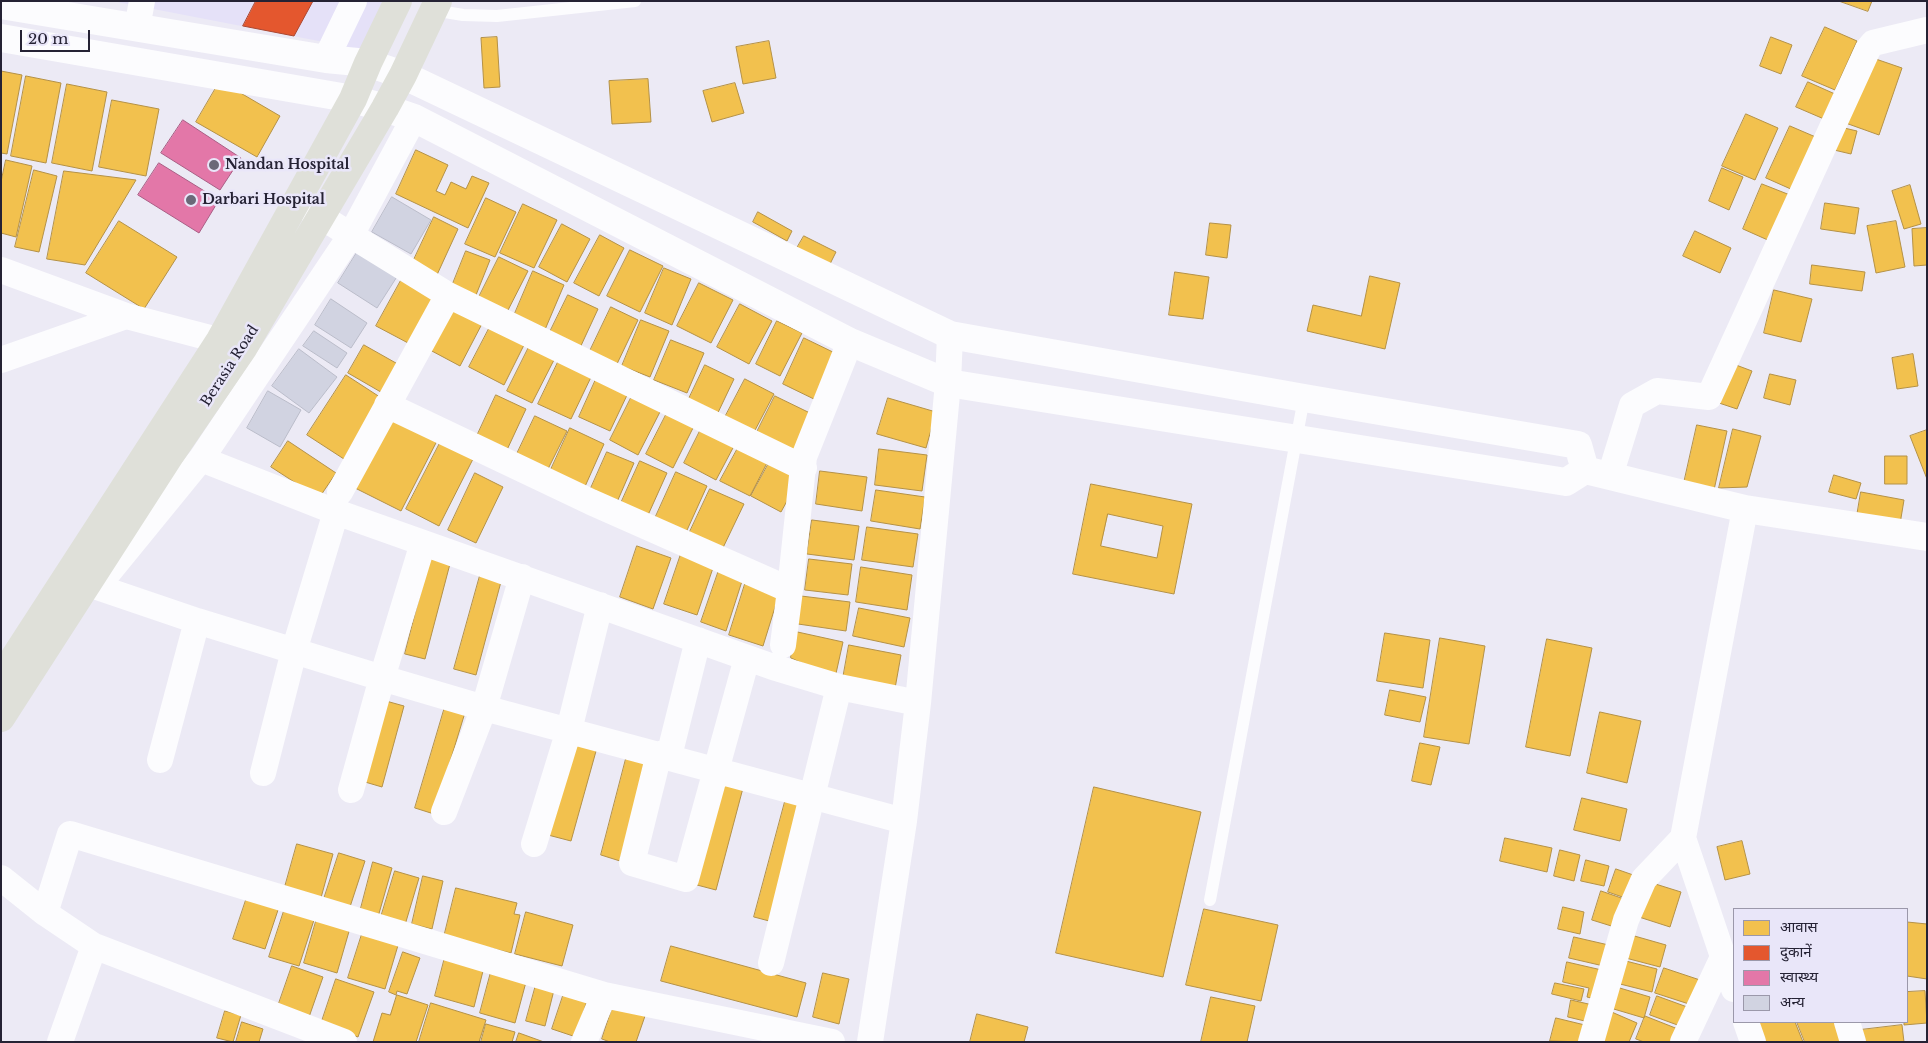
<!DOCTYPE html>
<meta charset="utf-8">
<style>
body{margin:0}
#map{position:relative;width:1928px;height:1043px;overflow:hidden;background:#eceaf5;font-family:"Libre Baskerville","Noto Sans Devanagari",serif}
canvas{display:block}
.frame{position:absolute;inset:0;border:2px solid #252234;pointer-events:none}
.legend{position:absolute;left:1733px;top:908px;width:175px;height:115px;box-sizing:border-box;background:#e9e6f9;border:1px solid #9b98aa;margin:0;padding:6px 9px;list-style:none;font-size:15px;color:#252234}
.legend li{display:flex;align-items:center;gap:10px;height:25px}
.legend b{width:25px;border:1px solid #9b98aa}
.scale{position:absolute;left:20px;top:30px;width:70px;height:22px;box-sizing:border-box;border:2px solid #252234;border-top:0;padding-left:6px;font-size:15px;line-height:18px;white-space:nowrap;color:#252234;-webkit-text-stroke:4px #e9e6f9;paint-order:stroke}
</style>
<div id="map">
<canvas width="1928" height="1043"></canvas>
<div class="frame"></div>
<ul class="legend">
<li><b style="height:14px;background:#f2c14e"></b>आवास</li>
<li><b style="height:14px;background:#e4572e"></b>दुकानें</li>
<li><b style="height:14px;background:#e377a8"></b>स्वास्थ्य</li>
<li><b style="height:14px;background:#d1d3e1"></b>अन्य</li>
</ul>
<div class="scale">20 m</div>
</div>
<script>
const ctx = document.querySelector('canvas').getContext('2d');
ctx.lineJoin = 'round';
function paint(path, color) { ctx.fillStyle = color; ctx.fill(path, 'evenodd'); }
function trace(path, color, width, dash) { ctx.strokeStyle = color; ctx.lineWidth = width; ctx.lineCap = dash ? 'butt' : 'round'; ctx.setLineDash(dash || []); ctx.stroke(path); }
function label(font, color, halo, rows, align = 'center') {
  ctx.font = font + ' "Libre Baskerville",serif'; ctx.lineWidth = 5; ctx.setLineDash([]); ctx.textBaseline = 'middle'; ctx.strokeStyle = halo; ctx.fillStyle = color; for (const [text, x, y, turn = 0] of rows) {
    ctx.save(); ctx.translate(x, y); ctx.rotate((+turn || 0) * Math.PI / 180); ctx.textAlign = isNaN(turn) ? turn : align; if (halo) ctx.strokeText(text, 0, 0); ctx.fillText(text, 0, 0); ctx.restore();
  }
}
paint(new Path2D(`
 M112,1H407L367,97L324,42Z`), '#e5e1f8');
const homes = new Path2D(`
 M1839,1H1872L1868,11Z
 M1825,27L1857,41L1835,90L1802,76Z
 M497,37L500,87L484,88L481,38Z
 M1771,37L1792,45L1781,74L1760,66Z
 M769,41L776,78L743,84L736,47Z
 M1867,56L1902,68L1879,135L1840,121Z
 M1,71L22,75L7,154L1,153Z
 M26,76L61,83L46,163L11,156Z
 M648,79L651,122L612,124L609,81Z
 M220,81L280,116L257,157L196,122Z
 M1808,82L1835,94L1824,119L1796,107Z
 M735,83L744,113L712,122L703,91Z
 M67,84L107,92L92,171L52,163Z
 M112,100L159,109L146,176L99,167Z
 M1746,114L1778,128L1755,180L1722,166Z
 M1790,126L1818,138L1793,190L1766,178Z
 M1840,127L1857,131L1851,154L1834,150Z
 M416,150L448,165L436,191L445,195L451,182L466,189L472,176L489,183L468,228L396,194Z
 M6,160L32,166L16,237L1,233V182Z
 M1722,168L1743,177L1729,210L1709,201Z
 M34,170L57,176L39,252L15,247Z
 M64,171L136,180L85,265L47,259Z
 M1762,184L1790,195L1770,241L1743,229Z
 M1910,185L1921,224L1904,229L1892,191Z
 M486,198L516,212L495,257L465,244Z
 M1825,203L1859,208L1855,234L1821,229Z
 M523,204L557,220L534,268L500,253Z
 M758,212L792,231L787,241L753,222Z
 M434,217L458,229L436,277L411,266Z
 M119,221L177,257L144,309L86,273Z
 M1896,221L1905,267L1876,273L1867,226Z
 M1210,223L1231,225L1227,258L1206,255Z
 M562,224L590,239L567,282L539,267Z
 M1927,228V265L1914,266L1912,229Z
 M1695,231L1731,248L1720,273L1683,256Z
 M600,235L624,248L599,296L574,283Z
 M804,236L836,252L830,264L797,248Z
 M630,250L663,266L640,312L607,296Z
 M466,251L490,260L474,300L450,291Z
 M499,257L528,271L504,318L476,303Z
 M1812,265L1865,272L1862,291L1810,284Z
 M664,268L691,279L672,325L645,313Z
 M533,271L564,285L544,332L513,318Z
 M1175,272L1209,277L1203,319L1169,315Z
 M404,275L438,294L410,344L376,326Z
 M1370,276L1400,283L1385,349L1307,331L1313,305L1361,316Z
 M699,283L733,300L711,343L677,326Z
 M1774,290L1812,299L1801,342L1764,333Z
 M568,295L598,309L579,350L548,336Z
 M454,304L484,320L460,366L430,350Z
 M740,304L772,321L749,364L717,347Z
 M611,307L638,320L616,366L589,353Z
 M641,320L669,331L650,377L622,366Z
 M777,321L802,333L780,376L756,364Z
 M492,323L526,341L504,385L469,367Z
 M804,338L839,355L818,401L783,384Z
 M671,340L704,353L687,393L654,380Z
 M531,343L556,356L532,403L507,391Z
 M364,345L403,367L386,395L348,373Z
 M1913,354L1918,386L1897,389L1892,358Z
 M560,358L593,373L571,419L538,404Z
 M1728,362L1752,371L1737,409L1713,401Z
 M705,365L734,379L714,421L685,407Z
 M1770,374L1796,380L1790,405L1764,398Z
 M346,375L386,401L347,461L307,435Z
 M597,377L629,391L610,431L579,417Z
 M745,379L774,394L752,436L723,421Z
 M633,394L662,408L638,455L610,440Z
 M496,395L526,409L506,452L476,438Z
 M775,396L812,414L791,456L754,438Z
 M888,398L936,412L926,448L877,434Z
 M668,411L695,424L673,468L646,454Z
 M390,413L439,437L401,511L353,487Z
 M535,416L567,431L546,473L515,458Z
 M1697,425L1727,431L1714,490L1684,483Z
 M570,428L604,444L583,491L548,476Z
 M701,429L734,446L716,480L684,463Z
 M1733,429L1761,436L1747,487L1719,488Z
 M1927,430V479L1910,436Z
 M288,441L336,473L319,498L271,467Z
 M440,443L473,459L439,526L406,509Z
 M738,448L767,463L750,496L720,481Z
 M879,449L927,455L922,491L875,485Z
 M607,452L634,463L614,509L587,497Z
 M1885,456H1907V484H1885Z
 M640,461L667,473L644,524L617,512Z
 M769,463L799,479L781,512L751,496Z
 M820,471L867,477L862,511L816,504Z
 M676,472L707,486L683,539L652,525Z
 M475,473L503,487L476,543L448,530Z
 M1834,475L1861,483L1856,499L1829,492Z
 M1091,484L1192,504L1174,594L1073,574ZM1108,514L1163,526L1157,558L1101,546Z
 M710,489L744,504L720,554L687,538Z
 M876,490L925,497L920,529L871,521Z
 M1861,492L1904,500L1900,524L1857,516Z
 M812,520L859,526L854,560L807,554Z
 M867,527L918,534L913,567L862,560Z
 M637,546L671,558L653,609L620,597Z
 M431,554L451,560L425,659L405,654Z
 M681,554L714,565L697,615L664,604Z
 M809,559L852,564L848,595L805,590Z
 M861,567L912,575L907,610L856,602Z
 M719,570L743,578L726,631L701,622Z
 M481,572L502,578L476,675L454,669Z
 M746,581L780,591L763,646L729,635Z
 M801,596L850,602L846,631L798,624Z
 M859,608L910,618L904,647L853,636Z
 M793,631L843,642L835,678L791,658Z
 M1385,633L1430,640L1423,688L1377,681Z
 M1440,638L1485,646L1469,744L1424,737Z
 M1547,639L1592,648L1570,756L1526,747Z
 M849,645L901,655L894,694L842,684Z
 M1390,690L1426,697L1420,722L1385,715Z
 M447,700L467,706L434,814L415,808Z
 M386,701L404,706L382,787L365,782Z
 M1600,712L1641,721L1627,783L1587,773Z
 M576,738L598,744L571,841L548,835Z
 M1420,743L1440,747L1431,785L1412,781Z
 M628,751L647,757L620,861L601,855Z
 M725,783L743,788L716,890L697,885Z
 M1094,787L1201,812L1163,977L1056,953Z
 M786,798L806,803L773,922L754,917Z
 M1582,798L1627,809L1620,841L1574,830Z
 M1505,838L1552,848L1547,872L1500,861Z
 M1742,841L1750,874L1725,880L1717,847Z
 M297,844L333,854L319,905L283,894Z
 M1560,850L1580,855L1574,881L1554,876Z
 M339,853L365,861L348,913L322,905Z
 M1586,860L1609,866L1604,886L1581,881Z
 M373,862L392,868L378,917L360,912Z
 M1616,869L1639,877L1631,900L1608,892Z
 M395,871L419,878L405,925L381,917Z
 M423,876L443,881L432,929L412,924Z
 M1649,882L1681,892L1670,927L1639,917Z
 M456,888L517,903L514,914L520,915L511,953L444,937Z
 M249,891L281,901L265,949L233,939Z
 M1601,891L1630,901L1621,929L1592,920Z
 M1563,907L1584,912L1580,934L1558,929Z
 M1204,909L1278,925L1261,1001L1186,985Z
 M284,911L314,920L299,966L269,957Z
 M526,912L573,925L562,966L515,954Z
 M317,918L350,928L337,973L304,963Z
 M1907,922L1927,924V979L1907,976Z
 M363,931L399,942L385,989L348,978Z
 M1624,933L1666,945L1660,967L1618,956Z
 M1574,937L1613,946L1608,967L1569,958Z
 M671,946L806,983L797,1017L661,981Z
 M403,952L420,958L407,994L397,991L396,995L389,992Z
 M445,957L484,967L474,1007L435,996Z
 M1618,959L1657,969L1652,992L1612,982Z
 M1567,962L1606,971L1599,1000L1587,997L1589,988L1563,982Z
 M292,966L323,977L308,1020L277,1009Z
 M1664,968L1700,980L1692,1005L1655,993Z
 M491,972L526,982L515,1023L480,1013Z
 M823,973L849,979L839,1024L813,1017Z
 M336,979L374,992L358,1037L321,1024Z
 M537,981L555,986L545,1026L526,1021Z
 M1555,983L1584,989L1581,1001L1552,994Z
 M1613,986L1650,997L1644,1018L1607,1007Z
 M565,990L588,997L576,1037L552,1029Z
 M1925,991L1927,1023L1904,1025V1022H1907V992Z
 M397,995L428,1005L416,1042H373L382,1013L390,1015Z
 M1657,996L1690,1008L1683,1027L1650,1015Z
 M1211,997L1255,1006L1247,1042H1201Z
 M1571,1000L1597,1006L1593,1023L1568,1017Z
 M431,1003L486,1020L479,1042H419Z
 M613,1006L645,1016L636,1042H610L602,1039Z
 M1607,1010L1637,1023L1629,1042H1598Z
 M225,1011L241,1015L233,1042L217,1038Z
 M977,1014L1028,1027L1024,1042H970Z
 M1645,1016L1683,1031L1679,1042H1644L1636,1039Z
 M1556,1018L1589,1026L1585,1042L1550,1041Z
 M242,1022L263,1029L259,1042H236Z
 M1755,1022H1795L1803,1042H1763Z
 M1797,1022H1840L1846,1039L1838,1042H1805Z
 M486,1024L515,1032L512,1042H481Z
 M1902,1025L1904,1042H1861L1860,1030Z
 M519,1033L544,1042H516Z`);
paint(homes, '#f2c14e');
trace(homes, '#b49146', 1);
const shops = new Path2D(`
 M256,1H313L294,36L243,26Z`);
paint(shops, '#e4572e');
trace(shops, '#ab4730', 1);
const health = new Path2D(`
 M183,120L241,158L220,190L161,153Z
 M159,163L219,200L199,233L138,195Z`);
paint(health, '#e377a8');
trace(health, '#aa5e85', 1);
const building = new Path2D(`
 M392,197L431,220L411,254L372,232Z
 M361,246L400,272L377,308L338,283Z
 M331,299L367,323L351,348L315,325Z
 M314,331L347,353L337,368L303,346Z
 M299,349L337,377L309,413L272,386Z
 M268,391L301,410L280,447L247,428Z`);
paint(building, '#d1d3e1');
trace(building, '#babcc9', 1);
trace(new Path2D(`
 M433,10L463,15L497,16L635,1
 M1210,900L1304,398`), '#fcfcfe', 12);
trace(new Path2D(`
 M137,28L142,1
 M326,59L354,1
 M302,205L448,295L804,468
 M1,270L126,316L241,346
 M1,360L126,316
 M387,405L591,502L790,590
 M201,459L336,512L773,667L839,687L918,703
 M1610,476L1632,405L1657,391L1709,397L1868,49L1873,43L1927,30
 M340,492L448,295
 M69,575L97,587L197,621L382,678L484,708L904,821
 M99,584L201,459L351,235L414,118
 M783,645L790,590L804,457L850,342
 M659,754L632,863L686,879L747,658
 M669,756L698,640
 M160,760L197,621
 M263,773L294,651L336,512
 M351,790L382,678L423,543
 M444,812L484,708L522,577
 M534,844L569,730L600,605
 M1,878L45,913L94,946L344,1042
 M45,913L70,834L604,995L832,1042
 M771,963L839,687
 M1734,989L1683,838L1745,509
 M1746,1022L1753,1042
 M1847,1022L1853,1042
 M60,1042L94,946
 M584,1042L604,995
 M870,1042L904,821L918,703L948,383L950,335
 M1591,1042L1626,920L1644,879L1683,838
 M1683,1042L1723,957`), '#fcfcfe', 26);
trace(new Path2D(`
 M403,75L950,335L1304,398L1578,445L1585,470
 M385,108L414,118L850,342L948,383L1566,482L1585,470L1745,509L1927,537`), '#fcfcfe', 28);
trace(new Path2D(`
 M1,5L326,59L368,63L403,75
 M1,38L353,99L385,108`), '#fcfcfe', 28);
trace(new Path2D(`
 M1,678L220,340L353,99L368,63L398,1
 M1,718L171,454L244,347L385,108L403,75L438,1`), '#dfe0d9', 28);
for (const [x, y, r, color] of [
 [214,165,6,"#6b6878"],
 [191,200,6,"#6b6878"]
]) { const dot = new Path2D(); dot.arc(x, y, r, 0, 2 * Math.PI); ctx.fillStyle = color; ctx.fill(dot); trace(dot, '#e9e6f9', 2); }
label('bold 14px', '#252234', '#e9e6f9', [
 ["Nandan Hospital",225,165],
 ["Darbari Hospital",202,200]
], 'left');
label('14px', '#252234', '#e9e6f9', [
 ["Berasia Road",230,366,-57]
]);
</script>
